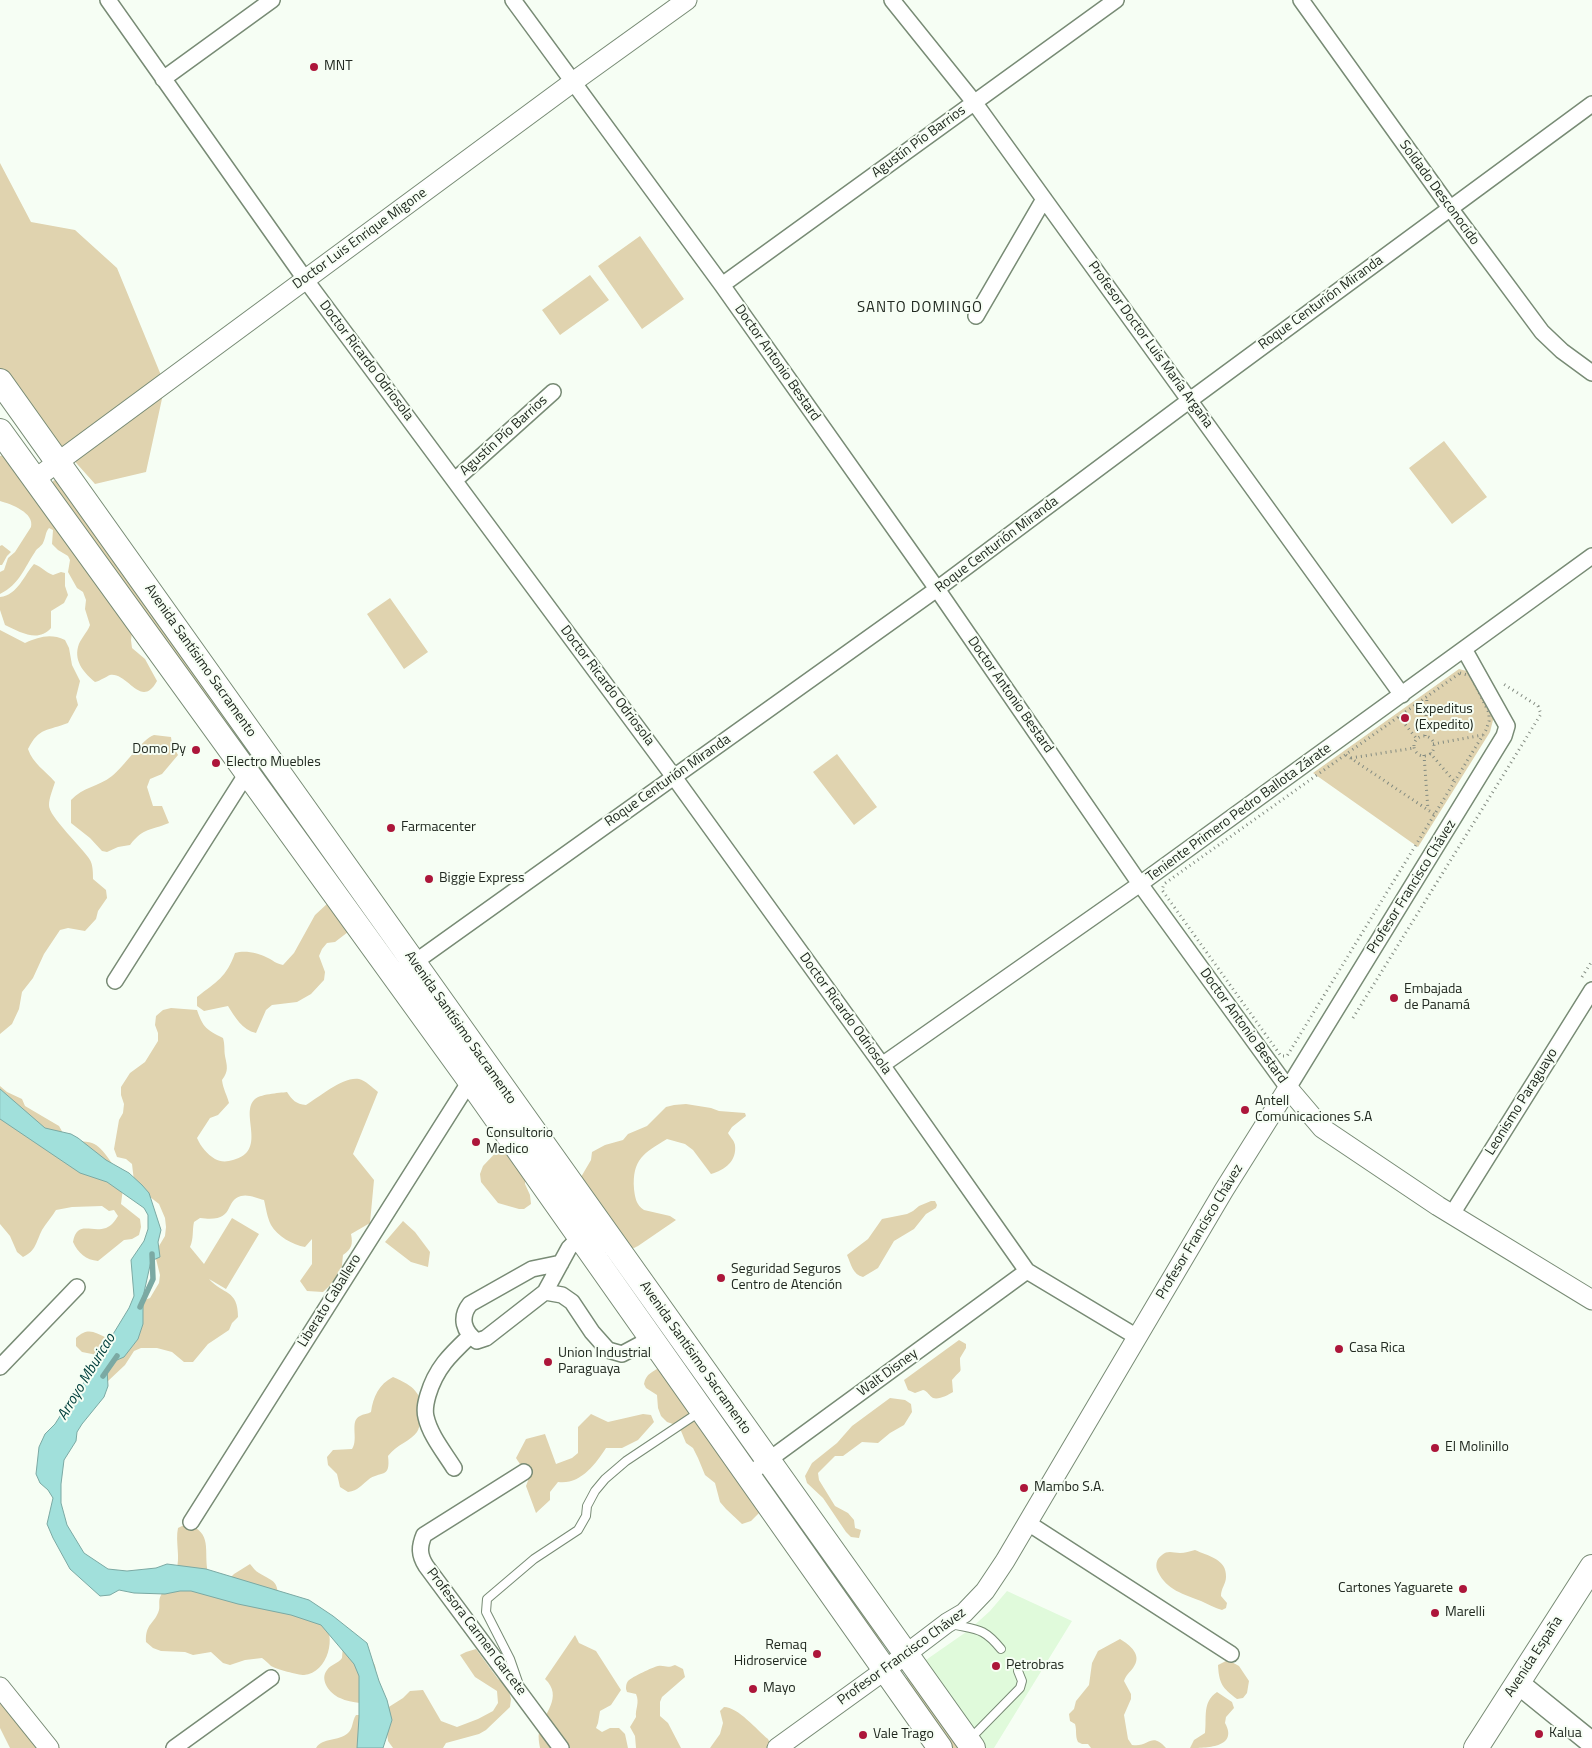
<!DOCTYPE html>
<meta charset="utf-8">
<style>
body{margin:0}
canvas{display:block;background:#f6fef4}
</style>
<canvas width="1592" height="1748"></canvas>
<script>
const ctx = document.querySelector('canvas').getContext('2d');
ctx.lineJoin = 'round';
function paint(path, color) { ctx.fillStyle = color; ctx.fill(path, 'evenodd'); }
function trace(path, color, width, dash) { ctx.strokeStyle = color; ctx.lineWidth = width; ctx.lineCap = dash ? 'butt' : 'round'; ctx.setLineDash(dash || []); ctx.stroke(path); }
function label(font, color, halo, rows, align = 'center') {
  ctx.font = font + ' "Titillium Web",sans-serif'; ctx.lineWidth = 4; ctx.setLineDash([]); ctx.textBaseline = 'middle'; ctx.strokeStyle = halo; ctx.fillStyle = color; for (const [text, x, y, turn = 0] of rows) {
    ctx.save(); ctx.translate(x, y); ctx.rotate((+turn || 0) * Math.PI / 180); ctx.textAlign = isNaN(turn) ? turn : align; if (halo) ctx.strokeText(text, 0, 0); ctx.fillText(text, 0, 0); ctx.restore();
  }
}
paint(new Path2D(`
 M1007,1591L1072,1621L994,1748H986L923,1662L969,1630L990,1611Z`), '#e0fadb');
paint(new Path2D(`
 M0,163L31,222L75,230L117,268L165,385L146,472L95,484L35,417L0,372Z
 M640,236L684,299L642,329L598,266Z
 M590,275L609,300L560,335L542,310Z
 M1444,441L1487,497L1452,524L1409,468Z
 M6,454L132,632L131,640L132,648L145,659L157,681C141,710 128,672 110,675C107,676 100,681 95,682C85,674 74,662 78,647C80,639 87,633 90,625L85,609L86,600L83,592L77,588L68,572L70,560L68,556L58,550L52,544L53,530L49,528C45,533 46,537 43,543C42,546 37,548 35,552C24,568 20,584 0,594V572L4,570L8,558L15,552L31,527C35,513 11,504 0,501V456Z
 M54,480L56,481L394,951L393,955L52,483Z
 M2,545L11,552L7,556L2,565H0V546Z
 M34,564C42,567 45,572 53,575L61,572L65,573V586L68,595L64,603L51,611V628C38,643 20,632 5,625L0,610V597C18,595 24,575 34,564Z
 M390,598L428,652L404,669L367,614Z
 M0,630L25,643C39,637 50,633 65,640L69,648L72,665L80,681L76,697L78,705L68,723C48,731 39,727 28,749C33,764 45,770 55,782C53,789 49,798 49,805C48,816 83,848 90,860C93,865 93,873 93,879L106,890L107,898L98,911L96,919L85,931L68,928L60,930L44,954L33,978L22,992L19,1009L12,1024L0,1034Z
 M1459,669L1474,673L1493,712V720L1490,732L1418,847L1313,773Z
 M154,735L171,737L172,744L178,755L162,774L150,779L147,787L153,806H162L169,823C150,831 144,827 130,845L118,847L107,852L102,851L90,838L71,823V800C83,787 98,787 112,776C123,768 142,739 154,735Z
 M837,754L877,807L854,825L813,772Z
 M328,903L348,932L335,942L327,943L322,949L319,956L325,972L324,980L311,994L297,1002L272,1005L266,1010L256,1033C242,1030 235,1017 228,1006L204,1011L197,1006V997C217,981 226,978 235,953C245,950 259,953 268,958C274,961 275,963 283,965L294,953L315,915Z
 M171,1008L197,1010C203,1028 207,1030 223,1038C225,1045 224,1049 225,1056C227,1066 229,1071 222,1080C223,1089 227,1095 229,1103L218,1115L210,1118L197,1138C201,1147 207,1154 215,1159C220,1162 227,1162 233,1160C268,1151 240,1115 254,1100C259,1094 279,1093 287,1092C292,1100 296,1104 306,1105C319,1097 344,1076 359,1079C365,1080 373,1088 378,1092L353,1154L374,1180L370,1223L351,1234C353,1244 352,1249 343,1255L341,1275L323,1292L307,1291L300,1281L312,1264V1239L305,1247C293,1245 277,1236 271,1225C267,1217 266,1208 264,1200C257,1198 248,1194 241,1196C223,1201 237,1223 200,1218L194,1222C192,1231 194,1238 190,1247L204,1264L232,1218L259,1234L226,1289L209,1279C223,1295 238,1289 238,1317L232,1323L229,1330L208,1344L193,1362H184L172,1352L157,1348H141L134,1351L125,1365L107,1382L96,1372L97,1355L82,1352L76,1346V1338C88,1327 94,1332 107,1338L115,1334L142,1301L150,1298L159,1283L160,1275L156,1259V1251L165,1236L166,1227L165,1218L159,1204L145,1193L134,1181L132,1164L126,1159L117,1157L114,1149L119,1120L123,1113L124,1104L121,1095V1087L130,1073L145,1062L158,1041V1033L155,1025L156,1016L163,1010Z
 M0,1086L7,1092L22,1099L25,1106L59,1126L67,1140C75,1141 85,1141 92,1143C104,1147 115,1170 124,1180L121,1204L140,1219L141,1227L139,1235L132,1239L124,1240L98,1261C86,1260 78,1253 73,1242C77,1220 91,1233 106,1228C111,1226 115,1221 118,1216L114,1210L109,1211L102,1206L72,1207L56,1210C52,1217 46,1223 42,1230C36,1242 36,1251 23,1257L17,1252L10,1236L0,1224Z
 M686,1104L711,1108L719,1111L745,1113L746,1116L732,1127L728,1133C730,1137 734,1140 735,1145C737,1161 725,1170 711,1174L693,1150L685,1144L667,1139C644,1153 632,1159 634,1189C635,1197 636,1205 644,1210L670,1216L676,1220L638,1246L634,1248L630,1247L581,1177L591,1160L592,1152L605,1145L623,1140L628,1134L647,1126L666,1107L674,1105Z
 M501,1147L514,1153L525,1171V1184L530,1195L531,1204L524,1209H519L498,1203L481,1182L480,1174L483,1166Z
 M931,1201H935L937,1205L936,1208L926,1214L914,1229L894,1241L878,1268L863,1277C853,1275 851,1264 847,1255L868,1239L882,1219L907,1214L913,1211L919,1206Z
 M403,1221L415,1232L430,1252L428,1267L411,1262L385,1242Z
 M959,1340L966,1344V1348L960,1358C960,1376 964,1366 952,1380L953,1392C948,1395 939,1400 933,1398C929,1396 928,1391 923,1390L915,1393L908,1390L904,1380Z
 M662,1366L760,1512L751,1521L742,1524L726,1509L720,1502L715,1483L705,1475L698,1458L693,1448L686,1443L679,1426L667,1422L661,1416L658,1408L657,1395L646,1388L644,1384C646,1373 653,1372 662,1366Z
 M393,1377C416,1387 418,1391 426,1414C419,1419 421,1426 417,1432C411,1441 397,1444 388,1456C391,1480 380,1470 368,1480C360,1486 359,1490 348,1492L340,1487L337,1474L328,1465L327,1457L333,1450L352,1449C359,1439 349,1421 360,1416C363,1414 368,1414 371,1412C373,1397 379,1384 393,1377Z
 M890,1398L905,1400L911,1404L912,1412L904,1425L890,1433L878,1443L862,1442L843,1456H835L818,1473L819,1480L835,1506L848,1513L854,1520L855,1528L861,1530L859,1538L851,1537L846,1532L823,1498L807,1483L805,1476L812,1463L837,1443L852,1426Z
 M591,1414L608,1422L643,1414L651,1415L654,1422L638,1440L622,1448H606C595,1465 580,1485 558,1482L550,1492V1500L536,1513L526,1486L529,1478L516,1458L526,1439L545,1434L556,1464L572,1458L578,1453V1427Z
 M767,1479H771L883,1642L881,1646L767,1482Z
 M186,1524C214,1532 203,1551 208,1573L228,1580L234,1574L250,1564C253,1567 255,1571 259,1573C276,1583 277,1580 279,1602C288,1606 317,1614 322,1620C338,1635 328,1673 304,1675C298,1675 276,1669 271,1666C268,1663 265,1660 262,1658L245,1660L230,1665L223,1663L211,1652L193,1655L185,1652L161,1651L153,1648L146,1642C145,1623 155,1624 159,1610C160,1605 158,1600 161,1595C165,1587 173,1580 176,1571C181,1558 175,1542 178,1528Z
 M1195,1550C1208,1556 1227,1559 1226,1577C1226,1584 1221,1588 1221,1596L1227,1603L1226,1608L1222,1610C1215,1608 1208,1604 1201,1601C1183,1594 1167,1590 1158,1572C1155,1566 1156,1559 1162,1555C1168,1550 1173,1553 1180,1553C1185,1553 1190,1551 1195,1550Z
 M575,1635L579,1643L596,1651L621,1690L611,1705L600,1711L598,1723L596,1728L602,1732L610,1728H619L625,1734L628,1748H540C539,1743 538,1737 539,1732C543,1714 564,1697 545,1679Z
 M1120,1639C1130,1645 1143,1655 1133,1668C1130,1672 1126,1675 1124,1681L1131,1694V1699L1124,1715L1128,1739L1132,1745C1149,1748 1151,1731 1166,1748H1091L1088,1744H1082L1078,1742C1075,1736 1077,1731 1075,1724L1070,1721L1069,1714L1074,1709L1076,1701L1089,1685L1092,1663L1098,1651Z
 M343,1645C386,1665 381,1664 360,1703C353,1702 346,1701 340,1698C330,1694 319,1680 327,1670C331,1664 338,1664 342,1658Z
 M476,1649L498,1679L505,1683L509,1691L511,1699L510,1707L486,1730L479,1734L446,1743L443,1748H393L388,1741L384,1710L403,1698L410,1691L423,1690L441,1721L457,1727L478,1719L493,1711L498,1703L497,1691L475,1677L460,1655L466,1652Z
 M1228,1660L1239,1666L1249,1681L1247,1693L1243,1698L1237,1699C1222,1688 1219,1683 1218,1665Z
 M675,1665L683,1669L685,1677L662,1697L660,1702V1716L668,1723L681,1748H636L635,1736L630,1727L636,1717C635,1709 640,1703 636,1694L627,1692L626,1689C626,1686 626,1684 628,1681C632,1677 653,1667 658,1666C666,1665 666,1669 675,1665Z
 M904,1677L908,1678L958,1748H951Z
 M0,1686L34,1716L60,1748H10L0,1728Z
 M1217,1692L1232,1702L1234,1708L1226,1717L1225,1723C1239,1748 1205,1748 1190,1748L1194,1740L1205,1733C1207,1717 1202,1702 1217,1692Z
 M724,1707C738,1707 757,1730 768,1739L771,1745L769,1748H710L720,1734L723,1723L720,1711Z
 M356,1715H360L382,1748H316C323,1737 338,1742 348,1733C353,1729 352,1721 356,1715Z`), '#e0d3af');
const water = new Path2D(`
 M0,1089L45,1128L71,1134L78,1138L106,1160L129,1173L142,1185L149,1193L161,1230L158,1242L160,1257L151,1261L143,1297V1324L138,1339L124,1357L110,1363L107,1369L108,1386L104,1397L82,1424L77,1432L76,1441L64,1460L61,1484V1503L67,1525L84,1553L108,1569L127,1571L156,1568L167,1564L206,1569L309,1600L333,1616L367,1643L379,1681L387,1700L392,1720L383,1748H357L359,1717V1676L354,1664L321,1625L291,1615L238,1604L191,1591H180L165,1594L134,1593L119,1590L110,1595L100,1596L70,1569L53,1538L47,1524L53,1498L48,1490L40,1483L36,1474L39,1447L45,1434L55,1424L67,1405L79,1390L129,1308L134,1296L131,1260L144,1241L148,1229V1215L144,1208L107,1182L80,1173L0,1119Z`);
paint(water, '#a1e0db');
trace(water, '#7ba9a3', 1);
trace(new Path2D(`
 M140,1307L153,1279L152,1254
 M103,1376L117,1356`), '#7ba9a3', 5.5);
const service = new Path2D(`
 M951,1624C977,1630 983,1627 1001,1649
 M518,1682L510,1659L486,1612L487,1599L534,1559L578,1530L586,1516L587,1506L595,1491L605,1479L626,1461L701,1411
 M969,1740L1020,1688L1022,1681L1018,1671`);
const minor = new Path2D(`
 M108,0L305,279L674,777L882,1065L1027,1271L1137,1337
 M513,0L722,285L937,589L1140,884L1288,1088L1504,736L1507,726L1464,649
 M892,0L974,102L1402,695
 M1301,0L1450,208L1542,332L1562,351L1592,373
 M163,79L272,0
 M722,285L1116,0
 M976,316L1044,199
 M455,480L553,392
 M408,967L937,589L1190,400L1592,104
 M115,981L247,773
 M882,1065L1140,884L1592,556
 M1452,1214L1592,990
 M561,1263L532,1269L470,1304C459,1318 464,1332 477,1341L486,1338L545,1292L569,1248L580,1237
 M545,1292L562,1295L572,1302L592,1332L608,1350L622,1354L652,1338
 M0,1367L77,1287
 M454,1468C444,1452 430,1435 426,1417C424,1409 426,1402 428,1395C436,1368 450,1355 470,1336
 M524,1472L424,1535C419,1547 419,1555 426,1566L561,1748
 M748,1475L1027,1271
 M191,1522L470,1081
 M1028,1523L1231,1654
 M174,1748L271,1678`);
const tertiary = new Path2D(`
 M35,479L573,82L687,0
 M0,1687L49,1748
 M777,1748L885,1670L947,1623L964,1613L985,1591L1005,1561L1224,1190L1288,1088L1322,1128L1438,1206L1592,1300`);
const secondary = new Path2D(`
 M1518,1683L1592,1743`);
const primary = new Path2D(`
 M0,381L973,1748
 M0,431L470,1081L940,1748
 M1476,1748L1592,1567`);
trace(service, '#788b75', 10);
trace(minor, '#788b75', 18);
trace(tertiary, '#788b75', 21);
trace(secondary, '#788b75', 24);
trace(primary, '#788b75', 26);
trace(new Path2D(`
 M1460,673L1471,676L1489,713V721L1486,730L1287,1056H1281L1162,890L1164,884Z
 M1399,717L1417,739
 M1425,736L1427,697
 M1414 746a10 10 0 1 1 20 0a10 10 0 1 1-20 0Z
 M1433,744L1483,735
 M1430,753L1454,781
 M1346,755L1434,814
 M1424,755L1428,810
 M1351,758L1414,748
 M1582,977L1592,961
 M1353,1018L1541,714L1538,706L1502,683`), '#838b81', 3, [1, 4]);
trace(service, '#fff', 8);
trace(minor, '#fff', 15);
trace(tertiary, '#fff', 19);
trace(secondary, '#fff', 21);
trace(primary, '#fff', 24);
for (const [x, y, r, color] of [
 [314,67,5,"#ac163a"],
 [1405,718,5,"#ac163a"],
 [196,750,5,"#ac163a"],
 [216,763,5,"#ac163a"],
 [391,828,5,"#ac163a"],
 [429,879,5,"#ac163a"],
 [1394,998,5,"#ac163a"],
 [1245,1110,5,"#ac163a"],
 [476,1142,5,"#ac163a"],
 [721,1278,5,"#ac163a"],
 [1339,1349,5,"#ac163a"],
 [548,1362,5,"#ac163a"],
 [1435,1448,5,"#ac163a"],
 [1024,1488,5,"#ac163a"],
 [1463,1589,5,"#ac163a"],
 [1435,1613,5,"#ac163a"],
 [817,1654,5,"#ac163a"],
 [996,1666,5,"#ac163a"],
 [753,1689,5,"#ac163a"],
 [1539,1734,5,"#ac163a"],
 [863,1735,5,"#ac163a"]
]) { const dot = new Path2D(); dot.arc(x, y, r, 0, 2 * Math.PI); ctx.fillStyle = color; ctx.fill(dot); trace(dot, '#f6fef4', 2); }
label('14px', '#212920', '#f6fef4', [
 ["MNT",324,67],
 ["Expeditus",1415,710],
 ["(Expedito)",1415,726],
 ["Domo Py",186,750,"right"],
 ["Electro Muebles",226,763],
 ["Farmacenter",401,828],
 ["Biggie Express",439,879],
 ["Embajada",1404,990],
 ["de Panamá",1404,1006],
 ["Antell",1255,1102],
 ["Comunicaciones S.A",1255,1118],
 ["Consultorio",486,1134],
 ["Medico",486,1150],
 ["Seguridad Seguros",731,1270],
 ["Centro de Atención",731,1286],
 ["Casa Rica",1349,1349],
 ["Union Industrial",558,1354],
 ["Paraguaya",558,1370],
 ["El Molinillo",1445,1448],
 ["Mambo S.A.",1034,1488],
 ["Cartones Yaguarete",1453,1589,"right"],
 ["Marelli",1445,1613],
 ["Remaq",807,1646,"right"],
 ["Hidroservice",807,1662,"right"],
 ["Petrobras",1006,1666],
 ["Mayo",763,1689],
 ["Kalua",1549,1734],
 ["Vale Trago",873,1735]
], 'left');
label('14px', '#212920', '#f6fef4', [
 ["Agustín Pío Barrios",919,142,-36],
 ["Soldado Desconocido",1439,193,54],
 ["Doctor Luis Enrique Migone",360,239,-36],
 ["Roque Centurión Miranda",1321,303,-36],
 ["Profesor Doctor Luis María Argaña",1150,345,54],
 ["Doctor Ricardo Odriosola",366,361,53],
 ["Doctor Antonio Bestard",777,363,55],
 ["Agustín Pío Barrios",504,436,-42],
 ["Roque Centurión Miranda",997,545,-37],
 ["Avenida Santísimo Sacramento",200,661,55],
 ["Doctor Ricardo Odriosola",607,686,53],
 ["Doctor Antonio Bestard",1010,695,55],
 ["Roque Centurión Miranda",668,781,-35],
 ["Teniente Primero Pedro Ballota Zárate",1239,813,-36],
 ["Profesor Francisco Chávez",1412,887,-58],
 ["Doctor Ricardo Odriosola",845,1014,54],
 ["Doctor Antonio Bestard",1243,1026,54],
 ["Avenida Santísimo Sacramento",460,1028,55],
 ["Leonismo Paraguayo",1522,1102,-58],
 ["Profesor Francisco Chávez",1200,1232,-59],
 ["Liberato Caballero",330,1301,-58],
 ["Avenida Santísimo Sacramento",695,1358,55],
 ["Walt Disney",888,1373,-36],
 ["Profesora Carmen Garcete",476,1632,53],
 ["Profesor Francisco Chávez",902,1657,-36],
 ["Avenida España",1534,1657,-57]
]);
ctx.letterSpacing = '1px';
label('15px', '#212920', '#f6fef4', [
 ["SANTO DOMINGO",920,308]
]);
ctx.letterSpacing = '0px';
label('italic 15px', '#02403d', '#f6fef4', [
 ["Arroyo Mburicao",87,1377,-59]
]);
</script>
